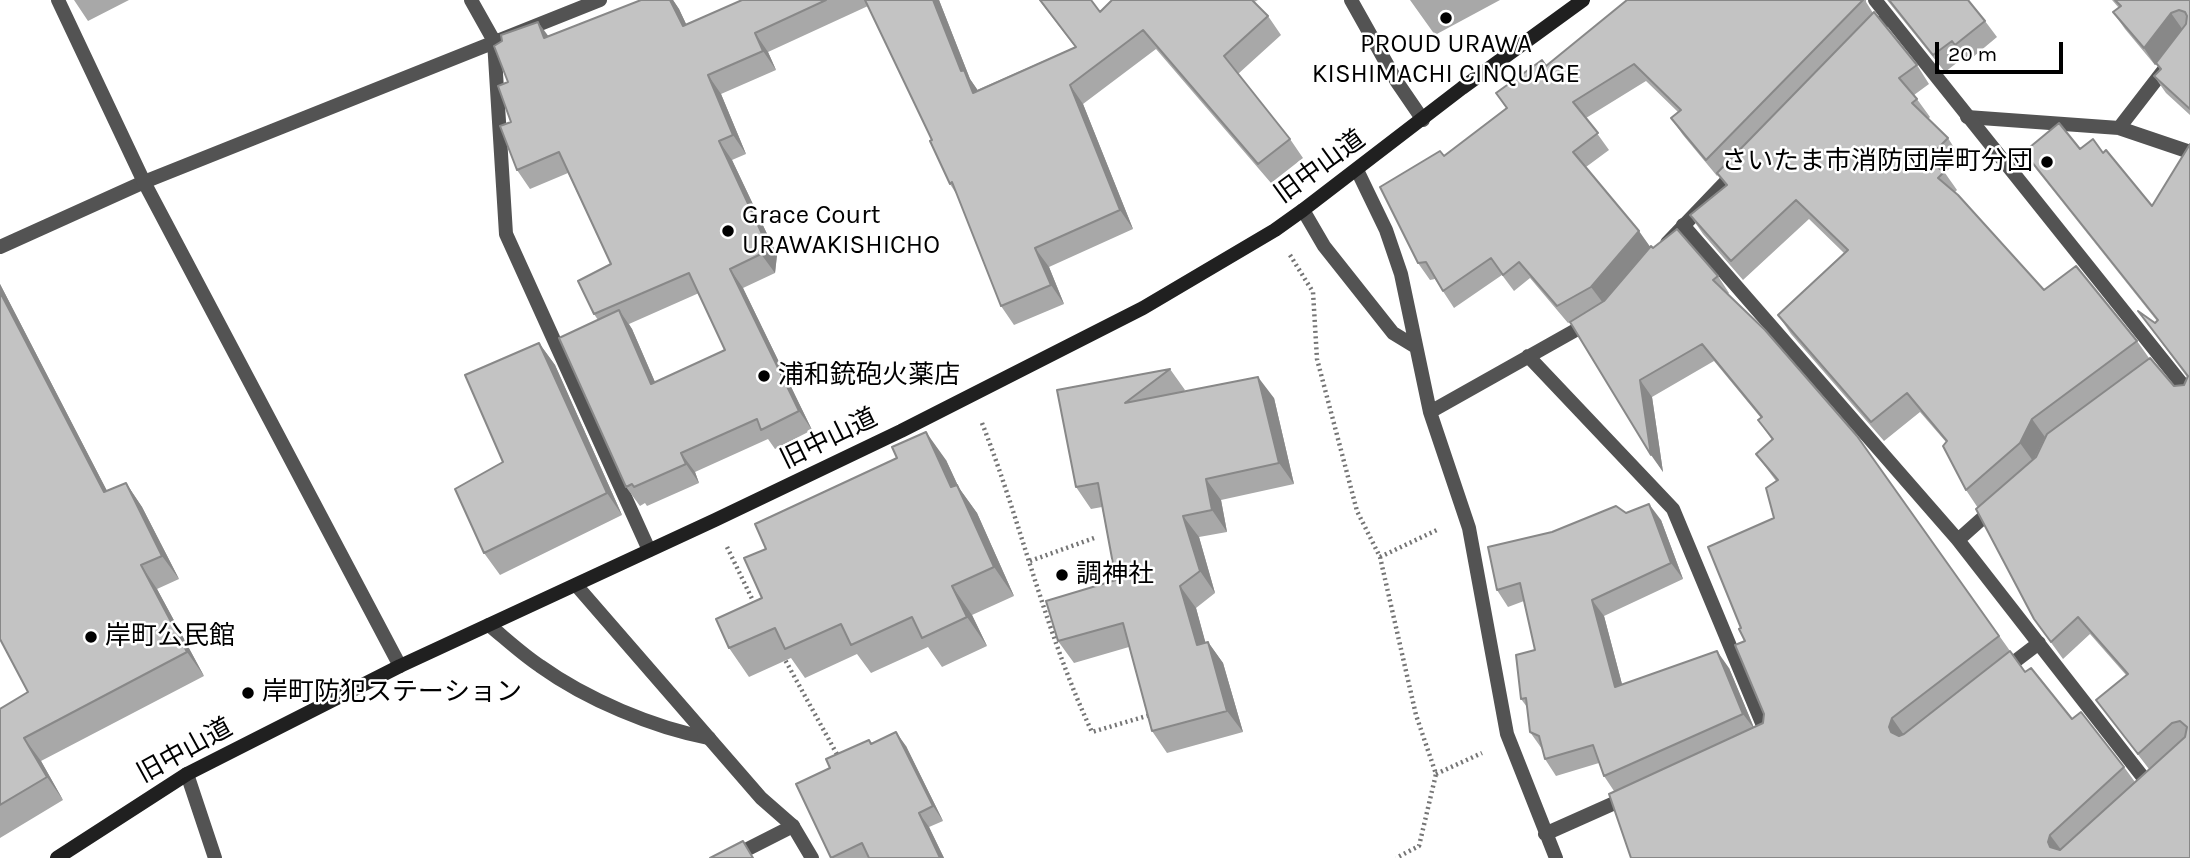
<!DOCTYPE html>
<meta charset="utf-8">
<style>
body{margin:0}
#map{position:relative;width:2190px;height:858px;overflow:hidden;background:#fff;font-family:Karla,sans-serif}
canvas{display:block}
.scale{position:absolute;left:1935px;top:42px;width:128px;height:32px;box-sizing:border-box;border:4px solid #000;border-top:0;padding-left:9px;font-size:21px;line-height:24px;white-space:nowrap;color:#000;-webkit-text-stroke:5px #fff;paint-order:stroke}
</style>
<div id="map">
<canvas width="2190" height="858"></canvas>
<div class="scale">20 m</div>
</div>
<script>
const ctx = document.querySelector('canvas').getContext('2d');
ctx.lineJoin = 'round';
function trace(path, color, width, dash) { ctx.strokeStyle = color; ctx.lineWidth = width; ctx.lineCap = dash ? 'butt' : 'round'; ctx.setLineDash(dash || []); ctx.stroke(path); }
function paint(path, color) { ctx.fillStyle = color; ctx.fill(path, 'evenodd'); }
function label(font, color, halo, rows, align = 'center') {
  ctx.font = font + ' Karla,"Noto Sans JP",sans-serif'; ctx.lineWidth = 5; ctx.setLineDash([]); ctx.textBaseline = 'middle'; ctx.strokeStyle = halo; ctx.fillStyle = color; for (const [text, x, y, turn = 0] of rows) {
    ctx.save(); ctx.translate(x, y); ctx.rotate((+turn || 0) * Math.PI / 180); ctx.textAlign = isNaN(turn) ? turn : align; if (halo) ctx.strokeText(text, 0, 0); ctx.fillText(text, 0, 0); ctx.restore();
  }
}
trace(new Path2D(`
 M1290,255L1313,292L1317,359L1357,511L1380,557L1416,715L1436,774L1419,846L1396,858
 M982,423C1022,525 1045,632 1092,732L1150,715
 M727,547L755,605
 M1380,557L1439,529
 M1030,561L1097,537
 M783,656L839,758
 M1436,774L1482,753`), '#757575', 4.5, [2, 3.5]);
trace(new Path2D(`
 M471,0L494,41L506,234L649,550
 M1967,117L2119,128L2190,152
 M2119,128L2190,36
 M1683,225L1958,540L2149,785
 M0,247L144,182L600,0
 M1958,540L1995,507
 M489,625C506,639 522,654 540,666C586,699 654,728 709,738
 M2001,672L2039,643`), '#535353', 14);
trace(new Path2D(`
 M58,0L144,182L400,666
 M1875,0L2190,394
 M1870,35L1888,16
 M1357,170L1386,230L1401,274L1430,412L1469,528L1507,734L1556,858
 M1303,210L1324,246L1393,333L1416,347
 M1667,243L1735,172
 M1528,356L1673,509L1767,735L1762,737
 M1430,412L1590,322
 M1545,834L1628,797
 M730,858L793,826`), '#535353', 14);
trace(new Path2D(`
 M1351,0L1397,82L1423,120
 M576,585L761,798L793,826L812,858
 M187,774L215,858`), '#535353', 14);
trace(new Path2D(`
 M57,858L187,774L400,666L715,520L901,431L1143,308L1275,230L1303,210L1462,88L1583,0`), '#202020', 14);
paint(new Path2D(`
 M74,0H129L88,21Z
 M641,0H673L679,9L686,24L742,0H939L970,79L977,90L1075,47L1039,0H1091L1100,12L1112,0H1258L1254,2L1268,16L1281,35L1238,74L1290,139L1303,158L1271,183L1156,49L1083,104L1133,229L1049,267L1064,304L1014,325L1001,306L957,195L950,184L932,140L868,6L768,52L776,70L721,94L746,154L732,160L777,255L775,273L743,288L812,430L775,449L768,439L695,472L699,483L647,506L645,503L640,506L626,487L598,320L594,314L611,264L568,173L530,189L517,170L511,122L508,82L548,36ZM699,293L725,350L655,382L632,329L629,324Z
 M1410,0H1500L1435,35Z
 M1627,0H1866V2L1873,13L1917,65L1929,84L1914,95L1930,117L1928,119L1948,138L1960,157L1945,173L1957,190L1955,192L2044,290L2137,341L2149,358L2174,386L2184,385L2187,377L2138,311L2155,323L2157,321L2036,169L2024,152L2080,149L2103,153L2152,206L2190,144V858H1631L1614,791L1604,776L1599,763L1556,776L1545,759L1542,749L1530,732L1527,707L1521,699L1535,650L1524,601L1508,607L1497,590L1626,513L1661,520L1683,579L1604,616L1622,684L1729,668L1754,728L1763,723L1764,714L1741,628L1774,518L1776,481L1756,454L1772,440L1758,420L1761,418L1714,361L1652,397L1663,472L1570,322L1568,323L1530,278L1514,291L1502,275L1454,308L1435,279L1430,280L1418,263L1444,156L1506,108L1496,93L1546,66ZM1646,81L1678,112L1671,118L1683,135L1717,176L1718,175L1726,185L1690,215L1703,234L1743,280L1809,219L1844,253L1778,315L1791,334L1884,441L1920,412L1946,442L1966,490L1978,508L2034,619L2063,659L2090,634L2126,675L2096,700L2149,769L2135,782L2124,767L2072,719L2025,672L1857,436L1728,294L1729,293L1718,276L1650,247L1586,167L1609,150L1586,118Z
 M1887,0H1968L1985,21L1997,37L1967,62L1963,58L1945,72Z
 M2112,0H2190V115L2166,93L2154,76L2160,69L2157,64L2155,65L2125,29L2113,12L2119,8Z
 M0,284L107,491L126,483L142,507L179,579L157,589L204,676L41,761L63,800L0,838V709L28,692L0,639Z
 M539,343L555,365L622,515L500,575L484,553L503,462Z
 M1170,369L1185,390L1184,391L1274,398L1294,484L1221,500L1227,532L1199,537L1215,593L1196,608L1205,642H1208L1223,663L1243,732L1167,753L1152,731L1129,647L1074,663L1058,641L1116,580L1102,507L1091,509L1076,487L1057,390Z
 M946,460L959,488L977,513L1014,596L972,615L987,646L942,667L928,647L871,673L857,654L805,678L791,658L749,677L729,648L762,598L766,549Z
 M872,744L906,746L943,821L929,827L944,858H831L830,768Z`), '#a8a8a8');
paint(new Path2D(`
 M670,0H673L679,9L696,45L683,26Z
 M933,0H939L970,79L977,89L986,112L973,93L961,71Z
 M2171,13L2183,30L2155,65L2144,48Z
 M538,22L552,41L544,38Z
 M755,33L768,52L776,70L763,51Z
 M708,75L721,94L746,154L733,135Z
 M1070,85L1083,104L1133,229L1120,210Z
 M719,141L732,160L777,255L775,273L761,254Z
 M1639,231L1651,248L1603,303L1591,287Z
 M1035,248L1049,267L1064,304L1051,285Z
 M730,269L743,288L812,430L799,411Z
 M0,284L120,516L104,492L0,292Z
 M619,310L632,329L664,403L651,384Z
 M539,343L555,365L622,515L607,493Z
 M1258,377L1274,398L1294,484L1279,463Z
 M1640,380L1652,397L1663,472L1651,455Z
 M2032,419L2045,437L2033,461L2020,443Z
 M926,432L946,460L959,488L977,513L1014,596L994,567L951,487Z
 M681,453L695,472L699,483L686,464Z
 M1206,479L1221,500L1227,532L1212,510Z
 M126,483L142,507L179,579L162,556Z
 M1649,504L1661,520L1683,579L1671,563Z
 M1183,516L1199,537L1215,593L1200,571Z
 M141,565L157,589L204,676L187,652Z
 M952,586L972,615L987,646L967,617Z
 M1180,586L1196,608L1212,666L1197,645Z
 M1592,600L1604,616L1627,703L1615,687Z
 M1208,642L1223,663L1243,732L1227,711Z
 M1717,651L1729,668L1755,730L1743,714Z
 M1892,718L1904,735L1900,744L1891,732L1889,727Z
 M896,732L906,746L943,821L933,806Z
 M24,738L41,761L63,800L47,777Z
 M919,813L929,827L944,858H940Z
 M2050,835L2062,851L2050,847L2048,842Z`), '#888');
const building = new Path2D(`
 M641,0H670L683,26L742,0H826L755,33L763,51L708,75L733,135L719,141L763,236L761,254L730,269L799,411L761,430L757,419L681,453L686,464L634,487L632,484L626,487L559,338L619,310L651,384L725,350L689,273L594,314L578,281L611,264L559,152L517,170L500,126L511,122L498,86L508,82L494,46L502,41L501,35L538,22L544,38Z
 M865,0H933L961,71L964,70L973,93L1076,47L1040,0H1091L1100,12L1112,0H1252L1268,16L1224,56L1290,139L1258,164L1143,30L1070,85L1120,210L1035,248L1051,285L1001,306L952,182L950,184L930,141L932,140Z
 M1627,0H1863L1706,160L1671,118L1681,110L1634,64L1573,102L1598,133L1573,152L1639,231L1591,287L1557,306L1519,262L1503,275L1491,258L1443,291L1426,262L1418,263L1380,187L1440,151L1444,156L1507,108L1496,93L1542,60L1546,66Z
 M1889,0H1968L1985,21L1955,45L1952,41L1933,55Z
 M2115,0H2190V109L2154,76L2161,69L2156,63L2186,24L2187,16L2185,12L2179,10L2171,13L2144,48L2113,12L2121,6Z
 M1874,12L1917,65L1899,78L1917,99L1912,103L1948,138L1927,159L1944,172L1938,178L1958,195L2044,290L2076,266L2137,341L2032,419L2020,443L1966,490L1943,446L1947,441L1907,393L1871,422L1778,315L1848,250L1796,200L1731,261L1690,215L1727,185L1717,173Z
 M2059,123L2080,149L2093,139L2103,153L2106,150L2152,206L2190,144V858H1631L1609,794L1763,723L1764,714L1735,645L1745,641L1739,629L1741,628L1708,547L1774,518L1766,488L1778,480L1756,454L1773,439L1758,420L1762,417L1702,344L1640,380L1651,455L1570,322L1604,301L1651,246L1653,248L1677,229L1718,276L1713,280L1765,330L1857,436L1999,636L1892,718L1889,727L1891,732L1899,736L1904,734L2010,651L2025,672L2031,668L2072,719L2081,712L2124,767L2050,835L2048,842L2050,847L2060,850L2185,737L2187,727L2180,721L2172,723L2138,754L2096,700L2128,674L2078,617L2051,642L2034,619L1976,509L2036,457L2047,434L2150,358L2174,386L2184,385L2188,376L2138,311L2155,323L2158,320L2024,152Z
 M0,292L104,492L126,483L162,556L141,565L187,652L24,738L47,777L0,805V709L28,692L0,639Z
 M539,343L607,493L484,553L455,489L503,462L465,375Z
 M1170,369L1125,403L1258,377L1279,463L1206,479L1212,510L1183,516L1200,571L1180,586L1197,645L1208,642L1227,711L1152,731L1123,623L1058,641L1046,601L1116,580L1098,483L1076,487L1057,390Z
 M926,432L951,487L957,485L994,567L952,586L967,617L922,638L912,617L851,645L841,624L785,649L775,628L729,648L716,619L762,598L744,558L766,549L755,524L897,458L892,447Z
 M1649,504L1671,563L1592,600L1615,687L1717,651L1743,714L1604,776L1593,745L1545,759L1539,736L1530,732L1526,698L1521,699L1516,655L1535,650L1520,583L1497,590L1488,547L1552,532L1616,506L1626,513Z
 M896,732L933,806L919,813L940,858H869L862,843L831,858L796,784L830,768L826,759L869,740L871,744Z
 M743,841L753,858H710Z`);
paint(building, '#c3c3c3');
trace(building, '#888', 2);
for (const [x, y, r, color] of [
 [1446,18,7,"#000"],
 [2047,162,7,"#000"],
 [728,231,7,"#000"],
 [764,376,7,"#000"],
 [1062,575,7,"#000"],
 [91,637,7,"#000"],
 [248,693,7,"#000"]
]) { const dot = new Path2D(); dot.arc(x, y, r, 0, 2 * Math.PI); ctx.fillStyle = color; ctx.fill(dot); trace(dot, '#fff', 2.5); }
label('26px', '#000', '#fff', [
 ["PROUD URAWA",1446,45,"center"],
 ["KISHIMACHI CINQUAGE",1446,75,"center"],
 ["さいたま市消防団岸町分団",2033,162,"right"],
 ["Grace Court",742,216],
 ["URAWAKISHICHO",742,246],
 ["浦和銃砲火薬店",778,376],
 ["調神社",1076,575],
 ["岸町公民館",105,637],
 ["岸町防犯ステーション",262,693]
], 'left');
label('26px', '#000', '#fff', [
 ["旧中山道",1320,167,-36],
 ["旧中山道",829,439,-26],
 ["旧中山道",185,751,-29]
]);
</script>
